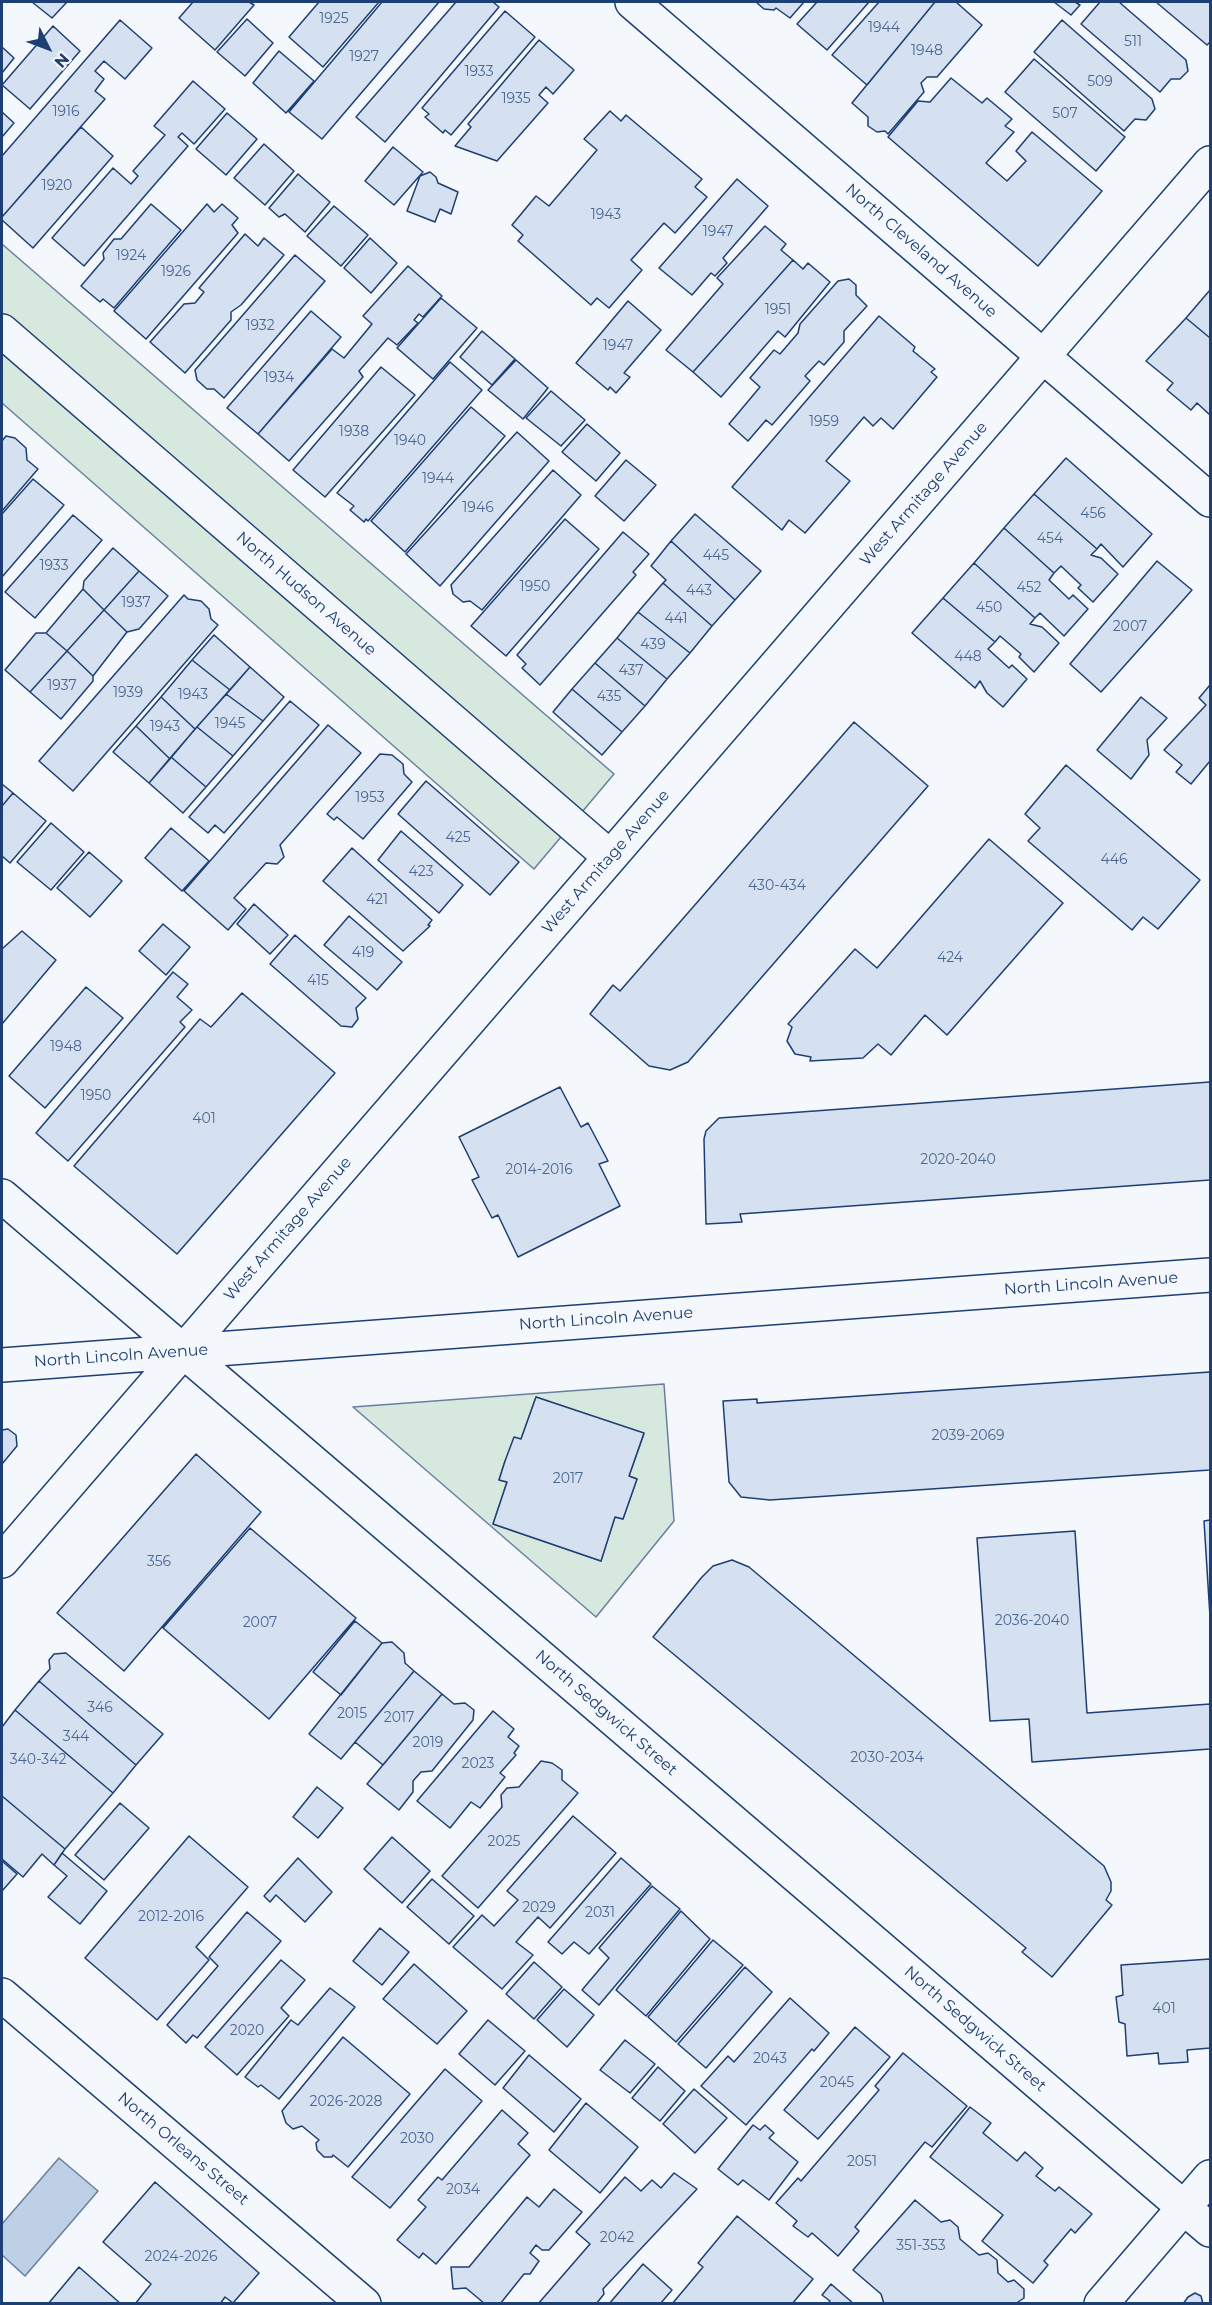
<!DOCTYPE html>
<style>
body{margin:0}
#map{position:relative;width:1212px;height:2305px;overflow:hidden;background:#f4f7fb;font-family:Montserrat,sans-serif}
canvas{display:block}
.frame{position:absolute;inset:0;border:3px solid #1d3f73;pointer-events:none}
.north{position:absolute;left:18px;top:18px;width:60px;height:60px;-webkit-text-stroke:4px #f4f7fb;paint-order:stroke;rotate:132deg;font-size:16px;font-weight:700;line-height:24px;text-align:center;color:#1d3f73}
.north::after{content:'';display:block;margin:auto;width:21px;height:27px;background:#1d3f73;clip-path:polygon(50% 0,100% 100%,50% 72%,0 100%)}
</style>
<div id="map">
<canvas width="1212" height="2305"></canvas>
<div class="frame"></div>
<div class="north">N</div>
</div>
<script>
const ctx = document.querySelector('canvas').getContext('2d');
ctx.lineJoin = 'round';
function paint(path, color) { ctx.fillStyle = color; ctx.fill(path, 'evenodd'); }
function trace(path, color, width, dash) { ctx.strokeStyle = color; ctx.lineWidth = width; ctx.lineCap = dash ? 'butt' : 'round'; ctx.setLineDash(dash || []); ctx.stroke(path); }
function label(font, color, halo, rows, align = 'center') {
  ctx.font = font + ' Montserrat,sans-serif'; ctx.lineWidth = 4.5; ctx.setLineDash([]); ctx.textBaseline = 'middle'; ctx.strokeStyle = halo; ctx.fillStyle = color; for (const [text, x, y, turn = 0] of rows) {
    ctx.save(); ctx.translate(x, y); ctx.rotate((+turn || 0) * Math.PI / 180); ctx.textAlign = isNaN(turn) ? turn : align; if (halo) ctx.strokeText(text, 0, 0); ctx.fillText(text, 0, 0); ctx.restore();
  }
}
const green = new Path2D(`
 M2,244L614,774L534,869L2,403Z
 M664,1384L674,1521L596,1617L353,1407ZM536,1397L644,1434L629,1476L637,1479L623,1519L615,1517L601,1561L493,1524L507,1482L499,1480L505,1461L521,1439Z`);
paint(green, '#d7e8df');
trace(green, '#687fa3', 1.5);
const water = new Path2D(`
 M59,2158L98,2191L25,2276L2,2255V2224Z`);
paint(water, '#bed0e5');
trace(water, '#687fa3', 1.5);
const building = new Path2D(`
 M32,2H67L52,18Z
 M193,2H249L254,5L215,50L179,18Z
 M319,2H379L323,67L289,37Z
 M382,2H439L322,139L289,112Z
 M456,2H493L499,7L385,142L356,117Z
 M756,2H804L790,18L776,8L774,10L764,9Z
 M817,2H869L827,50L797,24Z
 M879,2H935L867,85L832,55Z
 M935,2H956L982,25L937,77H927L921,83L924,92L888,134L885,131L877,132L868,126V117L852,103Z
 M1054,2H1075L1080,5L1071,15Z
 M1100,2H1119L1186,60L1188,71L1180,79H1171L1160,92L1081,24Z
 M1156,2H1210V42L1207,45Z
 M505,11L535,37L451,135L445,130L443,133L425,117L429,114L422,108Z
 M247,19L273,43L245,76L217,52Z
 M120,20L152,48L125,79L104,61L95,71L104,79L95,91L105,99L2,217V156Z
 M1062,20L1152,99L1155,109L1146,120L1135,119L1124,131L1034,52Z
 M53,26L80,51L30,109L2,85Z
 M539,40L574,70L553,94L546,87L539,95L548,103L497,161L455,146L471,127L468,124Z
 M2,47L14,58L2,73Z
 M279,51L314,81L286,113L253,83Z
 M1034,59L1125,137L1096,171L1005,92Z
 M951,78L982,103L987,98L1012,119L1005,126L1014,132L986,163L1007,181L1026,161L1016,151L1032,132L1102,191L1038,266L888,137L918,101L930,102Z
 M193,81L225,109L194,144L182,133L178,137L188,146L84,266L52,238L113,168L131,184L138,176L133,171L165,135L154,126Z
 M610,111L621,121L626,115L702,179L695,187L707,197L675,233L664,223L631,260L642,270L609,308L597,298L591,305L518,241L523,235L512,225L536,196L549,206L597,150L584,139Z
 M2,112L14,123L2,137Z
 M227,113L257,139L226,175L196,149Z
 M81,127L113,156L33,248L2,220V217Z
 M264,144L294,171L265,205L234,178Z
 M393,147L423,172L394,205L365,181Z
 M430,172L436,177L438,183L458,192L451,214L440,209L435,222L407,211L420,176Z
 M298,174L330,202L305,232L285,214L279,217L269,208Z
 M737,179L768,206L723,258L727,263L715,276L711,273L692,295L659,268Z
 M151,204L181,230L114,308L103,299L100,302L81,286L104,259L103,253L114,239H121Z
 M207,204L214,212L222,204L238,218L232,225L238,233L146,339L114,311Z
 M334,206L368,235L341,266L307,236Z
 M765,226L786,244L781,250L793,260L693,372L666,350L723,284L717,278Z
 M245,234L258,246L264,238L284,255L241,305L231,312V320L185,373L150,342L184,304L195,303L204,292L199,288Z
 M370,238L397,263L371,293L344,268Z
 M295,255L325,281L224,398L214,389H207L197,380L195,370Z
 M793,260L803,269L808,263L830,282L785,337L778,331L721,397L693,372Z
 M408,266L442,296L423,317L419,314L414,320L418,323L397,345L388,338L359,371L363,377L289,461L258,434L332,349L344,358L372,324L363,316Z
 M849,279L856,285V295L867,306L844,331V342L824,365L819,361L805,376L810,381L772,425L766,420L748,441L729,424L760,387L750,378L774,350L780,354L798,333L800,324L838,281Z
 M1210,290V338L1186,318Z
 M441,298L477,328L433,379L397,348Z
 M628,301L661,330L624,373L630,377L616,393L610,387L608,390L576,363Z
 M311,311L341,337L258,434L227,408Z
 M879,316L915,347L913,351L935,369L931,372L937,377L893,429L881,418L873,426L864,417L826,461L850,481L805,533L789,520L782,530L732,487Z
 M1186,318L1210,338V415L1197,403L1191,410L1167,390L1173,383L1146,361Z
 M482,331L515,359L492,385L460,357Z
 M516,360L548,388L523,419L488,390Z
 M450,362L482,390L368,521L366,519L364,522L350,510L354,506L337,493Z
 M381,367L415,395L325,497L293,470Z
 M551,391L585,420L561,446L526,418Z
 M471,407L505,436L405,552L371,521Z
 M587,424L620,453L596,481L562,452Z
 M517,432L549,461L440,586L406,554Z
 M6,436L15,438L26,448L27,460L38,469L2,511V441Z
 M1066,458L1152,534L1123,567L1101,544L1097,549L1034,494Z
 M626,460L656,485L624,521L595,496Z
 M553,470L581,495L482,610L470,601L463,602L453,594L451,585Z
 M33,479L64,505L2,577V514Z
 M1034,494L1097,549L1091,555L1101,558L1118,574L1093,602L1078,588L1081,585L1061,566L1054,573L1004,528Z
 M695,514L761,571L735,600L671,541Z
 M73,515L102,540L35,618L5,592Z
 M565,519L599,549L506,656L471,626Z
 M1004,528L1054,573L1049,580L1069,599L1073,595L1088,609L1064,636L1040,613L1035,618L974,563Z
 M623,532L649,554L633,572L636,575L540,685L522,668L526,664L517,655Z
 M671,541L735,600L712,626L663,583L666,580L651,566Z
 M113,548L139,571L104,610L83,589L84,581Z
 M1157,561L1192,590L1101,692L1070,664Z
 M974,563L1035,618L1030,624L1042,627L1059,643L1034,672L1019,657L1021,654L1000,636L995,642L943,598Z
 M139,571L168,596L139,629L127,632L104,610Z
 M663,583L712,626L690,653L638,612Z
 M83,589L104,610L67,651L46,633Z
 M184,595L188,599L201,601L209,609L211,619L218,625L73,791L39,761Z
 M943,598L995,642L988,649L1009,668L1012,665L1027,679L1003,707L987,693L980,681L975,688L912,633Z
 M104,610L127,632L93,676L67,651Z
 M638,612L690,653L667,679L617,638Z
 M36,633H46L67,651L30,692L5,670Z
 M214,635L250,667L230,690L192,660Z
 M617,638L667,679L645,706L595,663Z
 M67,651L93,676V681L61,719L30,692Z
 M192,660L230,690L195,729L161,697Z
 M595,663L645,706L622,732L572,689Z
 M250,667L284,697L263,721L226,694Z
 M1210,685V761L1191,784L1176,772L1182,765L1164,750L1206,705L1199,698Z
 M572,689L622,732L602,755L553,712Z
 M226,694L263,721L233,756L197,727Z
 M161,697L195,729L170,759L136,726Z
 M1141,697L1167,718L1147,740L1149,755L1131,779L1097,750Z
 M290,701L319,725L224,833L215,825L208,833L189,817Z
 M854,722L928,786L688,1062L670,1070L649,1066L590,1014L613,985L620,991Z
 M328,725L361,753L280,845L284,857L277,864L266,863L234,898L246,909L228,930L184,891Z
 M136,726L170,759L149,783L113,752Z
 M197,727L233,756L206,787L171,757Z
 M380,754L392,755L403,764L404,774L412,782L363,839L337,817L334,820L327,814Z
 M171,757L206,787L183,813L149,783Z
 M1066,765L1200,880L1158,929L1143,917L1132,930L1028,841L1040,828L1025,814Z
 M426,781L519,862L490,895L398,814Z
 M2,784L13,793L2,806Z
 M13,793L46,821L10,863L2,856V806Z
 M51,823L84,852L51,890L17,862Z
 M171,828L209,861L182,891L145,858Z
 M401,831L463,885L439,913L378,860Z
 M989,839L1063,903L947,1035L925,1015L891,1055L878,1044L863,1058L810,1061L811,1057L795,1054L787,1041L792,1027L788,1024L855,949L877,968Z
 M352,848L432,920L428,925L430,926L403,951L323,881Z
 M89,852L122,881L90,917L57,888Z
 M254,904L288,935L270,954L237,924Z
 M349,916L402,962L377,990L324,945Z
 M163,924L190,947L166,975L139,951Z
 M22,931L56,960L2,1024V949Z
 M295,935L366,998L356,1008L358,1019L352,1027L341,1026L270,964Z
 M173,972L188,984L177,997L192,1010L180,1022L185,1027L68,1161L36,1133Z
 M86,987L123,1018L45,1108L9,1076Z
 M242,993L335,1073L177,1254L74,1166L200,1019L211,1027Z
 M1210,1082V1180L740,1214L742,1222L706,1224L704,1139L706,1131L719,1118Z
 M560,1087L581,1127L588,1123L608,1161L599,1164L620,1206L518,1257L498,1215L492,1218L472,1180L479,1177L459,1137Z
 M1210,1372V1470L770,1500L741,1497L729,1482L723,1401L757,1399V1403Z
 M536,1397L644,1433L629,1476L637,1479L623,1519L615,1517L601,1561L493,1524L507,1482L499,1480L505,1461L514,1437L521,1439Z
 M8,1429L16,1435L17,1446L2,1464V1430Z
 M196,1454L261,1512L124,1671L57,1613Z
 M1210,1520V1617L1204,1521Z
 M250,1528L356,1618L269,1719L163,1628Z
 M1075,1531L1087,1713L1210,1704V1749L1032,1762L1029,1719L990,1721L977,1538Z
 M732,1560L749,1567L1104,1866L1111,1882V1891L1106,1900L1112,1905L1052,1977L1022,1952L1026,1948L653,1637L702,1577L713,1566Z
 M355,1621L382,1643L341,1695L313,1672Z
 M392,1642L404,1653L405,1663L414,1671L341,1759L309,1734L382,1643Z
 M66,1653L163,1734L136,1765L39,1681L50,1669L49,1660L54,1654Z
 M414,1671L442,1694L383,1765L355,1742Z
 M39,1681L136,1765L113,1793L15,1710Z
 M442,1694L454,1704L465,1703L474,1710L473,1720L432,1771L421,1772L413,1781V1792L399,1810L367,1784Z
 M15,1710L113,1793L65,1849L2,1796V1727Z
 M493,1711L514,1729L508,1737L519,1746L514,1753L516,1755L500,1773L505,1777L480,1808L471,1802L450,1828L417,1801Z
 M541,1761L552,1763L562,1770V1780L578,1793L478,1908L442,1876L502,1807L501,1795L507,1788L519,1787Z
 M317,1787L343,1808L318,1838L293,1817Z
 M2,1796L65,1849L54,1865L42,1854L23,1877L2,1859Z
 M120,1803L149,1828L104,1880L75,1855Z
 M573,1816L616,1853L550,1928L538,1917L516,1942L533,1955L502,1989L453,1947L482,1915L494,1926L518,1900L507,1891Z
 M189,1836L248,1887L196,1947L209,1960L157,2020L85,1958Z
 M392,1837L430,1871L402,1903L364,1869Z
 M62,1853L107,1891L80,1924L48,1897L67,1876L54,1865Z
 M298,1858L332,1892L305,1922L276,1895L270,1902L264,1896Z
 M621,1858L651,1884L589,1954L574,1942L562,1954L548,1942Z
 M2,1861L17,1874L2,1891Z
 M432,1879L474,1916L449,1944L407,1907Z
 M652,1886L680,1909L599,2005L582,1990L609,1958L599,1948Z
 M681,1911L710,1939L646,2016L616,1990Z
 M247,1912L281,1941L197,2038L193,2035L186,2043L167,2025L218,1966L209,1957Z
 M380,1928L409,1952L382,1985L353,1961Z
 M713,1940L743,1965L676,2042L648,2017Z
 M1210,1959V2048L1187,2050L1188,2062L1159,2064L1158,2053L1127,2056L1125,2024L1119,2022L1116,1997L1123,1995L1121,1965Z
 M281,1960L305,1980L281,2008L289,2016L237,2075L205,2047Z
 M534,1962L562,1987L534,2019L506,1994Z
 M414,1964L467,2011L437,2044L383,1999Z
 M745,1967L772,1992L706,2068L678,2044Z
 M330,1988L355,2007L279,2099L261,2085L258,2087L245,2077L291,2020L298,2025Z
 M564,1989L594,2015L567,2047L537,2020Z
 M790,1998L829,2033L814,2051L812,2049L746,2125L701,2086L728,2056L734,2062Z
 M488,2020L525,2051L495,2085L459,2054Z
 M855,2027L890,2057L818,2139L784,2110Z
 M343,2037L410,2094L348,2167L333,2155L332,2157H324L317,2150L316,2143L319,2140L302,2126L293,2129L286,2123L282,2111Z
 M625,2040L655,2064L630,2093L600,2070Z
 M903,2053L967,2106L932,2147L925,2142L855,2227L859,2231L838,2256L812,2233L808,2237L793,2226L797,2221L776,2203L798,2178L801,2181L879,2090L875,2086Z
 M529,2055L581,2099L554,2132L503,2088Z
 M658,2067L685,2091L660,2121L632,2098Z
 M445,2069L482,2101L390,2208L352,2177Z
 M694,2089L727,2118L695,2153L663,2124Z
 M586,2103L638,2147L600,2193L549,2150Z
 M970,2107L991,2123L983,2133L1017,2161L1025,2152L1043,2168L1036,2176L1055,2191L1059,2187L1092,2214L1075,2233L1071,2229L1044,2261L1048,2265L1033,2283L982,2241L1003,2215L930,2157Z
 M502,2110L528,2133L518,2144L530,2155L436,2264L423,2253L419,2258L397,2240L426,2207L418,2200L438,2177L442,2180Z
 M753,2125L760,2130L765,2125L774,2133L769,2138L798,2162L769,2200L743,2180L738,2185L718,2169Z
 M674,2173L697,2189L603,2289L604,2294L596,2304H538L590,2244L576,2232L625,2177L641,2191L652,2180L661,2188Z
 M155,2182L259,2273L233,2303L225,2297L220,2304H135L151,2284L103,2242Z
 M554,2189L582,2212L549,2250H542L536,2245L530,2253L539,2261L530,2274H524L500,2304H485L466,2288L453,2289L451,2267H469L527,2197L539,2207Z
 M915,2200L941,2222L950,2220L958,2227L960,2239L979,2255L988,2253L997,2260L998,2273L1008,2282L1014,2280L1024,2289V2298L1015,2304H884L881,2294L853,2270Z
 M737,2216L813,2279L792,2304H672L703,2267L698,2263Z
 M643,2264L672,2290L660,2304H609Z
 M79,2267L121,2304H48Z
 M831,2284L854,2304H827L830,2301L822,2295Z
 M1195,2293L1201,2296L1203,2304H1183L1188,2297Z`);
paint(building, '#d5e0f0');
trace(building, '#1d3f73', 1.5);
const street = new Path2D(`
 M632,2L1210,500
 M2,331L610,857
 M2,1995L364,2304
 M1101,2304L1210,2177`);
const secondary = new Path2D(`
 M2,1196L1210,2230
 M2,1365L1210,1275
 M2,1561L1210,163`);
trace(street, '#1d3f73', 36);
trace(secondary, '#1d3f73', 36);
trace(street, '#f4f7fb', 33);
trace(secondary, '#f4f7fb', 33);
label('14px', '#4b6792', null, [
 ["1925",334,19],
 ["1944",884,28],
 ["511",1133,42],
 ["1948",927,51],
 ["1927",364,57],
 ["1933",479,72],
 ["509",1100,82],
 ["1935",516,99],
 ["1916",66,112],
 ["507",1065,114],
 ["1920",57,186],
 ["1943",606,215],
 ["1947",718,232],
 ["1924",131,256],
 ["1926",176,272],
 ["1951",778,310],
 ["1932",260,326],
 ["1947",618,346],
 ["1934",279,378],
 ["1959",824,422],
 ["1938",354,432],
 ["1940",410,441],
 ["1944",438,479],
 ["1946",478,508],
 ["456",1093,514],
 ["454",1050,539],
 ["445",716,556],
 ["1933",54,566],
 ["1950",535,587],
 ["452",1029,588],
 ["443",699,591],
 ["1937",136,603],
 ["450",989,608],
 ["441",676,619],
 ["2007",1130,627],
 ["439",653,645],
 ["448",968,657],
 ["437",631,671],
 ["1937",62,686],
 ["1939",128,693],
 ["1943",193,695],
 ["435",609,697],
 ["1945",230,724],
 ["1943",165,727],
 ["1953",370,798],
 ["425",458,838],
 ["446",1114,860],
 ["423",421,872],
 ["430-434",777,886],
 ["421",377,900],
 ["419",363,953],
 ["424",950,958],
 ["415",318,981],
 ["1948",66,1047],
 ["1950",96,1096],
 ["401",204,1119],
 ["2020-2040",958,1160],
 ["2014-2016",539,1170],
 ["2039-2069",968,1436],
 ["2017",568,1479],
 ["356",159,1562],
 ["2036-2040",1032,1621],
 ["2007",260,1623],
 ["346",100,1708],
 ["2015",352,1714],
 ["2017",399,1718],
 ["344",76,1737],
 ["2019",428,1743],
 ["2030-2034",887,1758],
 ["340-342",38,1760],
 ["2023",478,1764],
 ["2025",504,1842],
 ["2029",539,1908],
 ["2031",600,1913],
 ["2012-2016",171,1917],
 ["401",1164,2009],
 ["2020",247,2031],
 ["2043",770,2059],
 ["2045",837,2083],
 ["2026-2028",346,2102],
 ["2030",417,2139],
 ["2051",862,2162],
 ["2034",463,2190],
 ["2042",617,2238],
 ["351-353",921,2246],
 ["2024-2026",181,2257]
]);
label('16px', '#1d3f73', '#f4f7fb', [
 ["North Cleveland Avenue",921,251,41],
 ["West Armitage Avenue",924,494,-49],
 ["North Hudson Avenue",306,594,41],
 ["West Armitage Avenue",606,862,-49],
 ["West Armitage Avenue",288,1229,-49],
 ["North Lincoln Avenue",1091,1284,-4],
 ["North Lincoln Avenue",606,1319,-4],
 ["North Lincoln Avenue",121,1356,-4],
 ["North Sedgwick Street",606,1713,41],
 ["North Sedgwick Street",975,2029,41],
 ["North Orleans Street",183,2149,40]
]);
</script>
